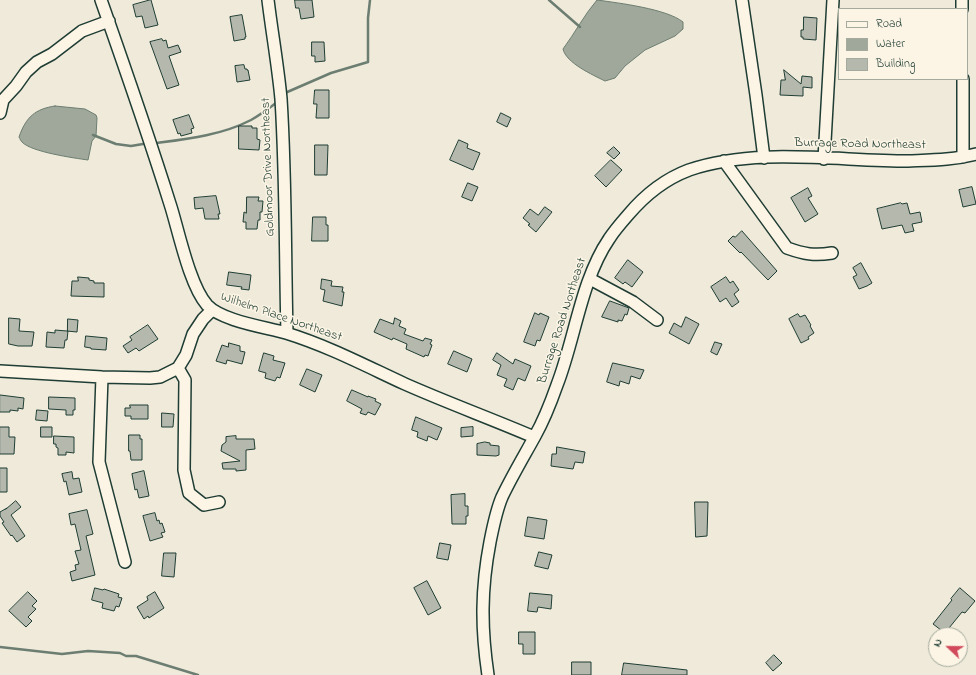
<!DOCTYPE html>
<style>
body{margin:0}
#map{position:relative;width:976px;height:675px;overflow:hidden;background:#efeada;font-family:"Indie Flower",sans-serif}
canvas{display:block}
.legend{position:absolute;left:838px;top:8px;width:130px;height:72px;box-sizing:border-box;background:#fcf5e5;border:1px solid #a4ab9e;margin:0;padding:5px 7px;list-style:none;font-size:12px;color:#1f3d34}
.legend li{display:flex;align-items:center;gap:8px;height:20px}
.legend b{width:20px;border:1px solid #a4ab9e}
.north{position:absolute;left:928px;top:627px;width:40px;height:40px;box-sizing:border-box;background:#fcf5e5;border:1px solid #a4ab9e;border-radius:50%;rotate:292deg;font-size:11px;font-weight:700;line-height:16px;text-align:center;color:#1f3d34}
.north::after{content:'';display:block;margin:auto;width:14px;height:18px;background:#d1495b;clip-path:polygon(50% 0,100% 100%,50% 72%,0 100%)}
</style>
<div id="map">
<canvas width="976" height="675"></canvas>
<ul class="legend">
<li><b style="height:5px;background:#fcf5e5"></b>Road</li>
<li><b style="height:11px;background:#9fa89a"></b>Water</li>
<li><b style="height:11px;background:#b5b9ad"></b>Building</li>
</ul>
<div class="north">N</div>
</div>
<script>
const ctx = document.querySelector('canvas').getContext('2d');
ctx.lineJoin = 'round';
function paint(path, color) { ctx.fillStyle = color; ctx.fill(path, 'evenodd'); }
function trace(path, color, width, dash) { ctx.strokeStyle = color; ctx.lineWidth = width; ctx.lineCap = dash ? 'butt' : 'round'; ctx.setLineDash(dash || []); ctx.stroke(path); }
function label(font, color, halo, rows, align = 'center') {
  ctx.font = font + ' "Indie Flower",sans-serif'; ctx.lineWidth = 3; ctx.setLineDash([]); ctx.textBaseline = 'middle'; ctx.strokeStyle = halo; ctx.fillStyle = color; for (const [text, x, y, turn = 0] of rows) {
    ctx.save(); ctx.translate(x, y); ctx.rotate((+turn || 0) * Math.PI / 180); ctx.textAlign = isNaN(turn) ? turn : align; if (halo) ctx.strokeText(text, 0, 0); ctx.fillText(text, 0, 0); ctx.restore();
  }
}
const water = new Path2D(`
 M597,0C619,3 667,9 683,22V29L675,36L645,50L625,66L615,78L605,81C593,75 566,63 563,49C575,33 584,15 597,0Z
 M55,106L85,109L96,115L97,118L96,136L92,141L88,160C74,158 31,152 22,142C21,141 20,139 19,137C26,117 35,109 55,106Z`);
paint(water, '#9fa89a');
trace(water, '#6c7d71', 1);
trace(new Path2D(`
 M549,0L580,27
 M285,93L331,73L368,62V18L370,0
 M93,135L116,144L131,146L143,144
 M157,143C188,139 222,135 251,120C260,115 268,109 276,103
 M0,647L62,654L88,651L120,653L126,656H136L198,675`), '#6c7d71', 2.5);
const building = new Path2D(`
 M151,0L158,25L145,28L142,16L136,17L133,5Z
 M295,0H312L314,17L301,19L299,8H296Z
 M242,15L246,37H245V39L234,41L230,17Z
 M804,17L817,18L816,40L803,39V37H801V30H803Z
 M162,39L163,41L166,40L168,48L178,45L181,52L169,56L179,85L167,89L150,42Z
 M312,42H324L325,61L315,62V56H312Z
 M244,65L245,69H247V70H248L250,80L237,82L235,66Z
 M784,70L801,84L802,76L812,77V88L803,87V96L780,95L781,80H785Z
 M315,90H329V118H316L317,104H314Z
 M501,113L511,118L507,127L497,122Z
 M189,115L194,128L191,129L192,133L181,136L180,133L178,134L173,120Z
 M239,126H252V128H257V139L260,140L259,150L239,149Z
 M459,140L468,144L467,148L480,153L473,170L450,160Z
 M315,145H328L327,175H315Z
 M614,147L620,153L614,159L607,153Z
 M611,160L622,170L606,187L595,176Z
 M468,183L478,187L472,201L462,197Z
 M972,187L976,204L963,207L959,190Z
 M808,188L812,196L808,198L818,214L805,222L791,198Z
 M216,196L220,214H218L219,219H205L203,208L195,209L194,198Z
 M247,197H259L258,201H263L262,212H260V220H258L257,229H246V222H243L244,212L246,213Z
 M901,203L902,204L907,203L910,214L920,212L922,222L912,224L914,231L905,233L902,225L882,229L877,209Z
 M545,207L552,212L536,232L528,225L530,224L523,218L530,209L538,215Z
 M313,217H326V225H328V241H312Z
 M742,231L777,271L768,280L741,252L740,253L728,241L733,236L735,237Z
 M628,260L643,272L632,287L625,282L623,284L615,278Z
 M861,263L872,283L867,286L859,289L853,277L857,275L853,268Z
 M229,272L251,275L249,290L241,289L242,287L227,285Z
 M78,277L89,278V280L94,281V283H104V297L71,296L72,281H78Z
 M726,277L730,283L733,281L739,290L734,294L739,302L732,307L726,298L720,302L711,287Z
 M322,279L332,281L331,286L343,287L342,292H344L342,306L323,301L325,290L321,289Z
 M610,301L629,308L627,315L625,314L622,321L618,320V322L602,317Z
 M535,313L539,315L540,313L549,317L540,341L537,340L535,346L524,342Z
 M798,314L800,317L805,315L811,325L810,326L814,333L808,337L809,339L801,343L789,319Z
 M686,317L699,324L689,344L669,333L674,323L681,327Z
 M9,318L20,319L19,331L34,332L32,346H18L9,344Z
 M395,318L401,321L399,326L406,329L404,334L423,341L425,338L432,340L430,344L432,345L428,356L425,355L424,357L406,349L407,344L393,338L392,340L374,332L380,319L393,324Z
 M68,319L78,320L77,332L67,331H68L67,340H65L64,348L46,347L47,332L55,333V330L67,331Z
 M148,325L158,339L139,351L136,348L128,353L123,346L132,340L130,337Z
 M86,336L107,338L106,350L91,349V348L85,347Z
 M715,342L722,344L717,355L711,352Z
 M229,343L240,346V351L245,352L242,364L227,360L226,364L216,361L222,345L228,347Z
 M454,351L472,359L467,372L448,364Z
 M264,353L274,356L273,360L285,363L280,378L277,377L275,381L265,378L266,373L259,371Z
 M497,353L513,364L515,359L531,366L525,381L518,378L513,390L504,386L507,379L497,375L501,365L493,360Z
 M613,363L644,370L640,379L631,376L629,384L620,381L619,386L607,382Z
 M307,369L322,375L315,392L300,385Z
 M352,390L368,397V396L376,399L375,401L381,404L375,415L368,412L366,415L360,413L362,409L347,401Z
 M0,395L24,398L23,409L18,408V411L10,410V412H0Z
 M49,397L75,398V410H73V415H66V410L49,409Z
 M130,405H148V419H131V416H125V408H130Z
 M37,410L48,411L47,421L36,420Z
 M162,413L174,414L173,427H162Z
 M416,417L442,428L437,440L428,436L427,441L417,437L418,432L412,430Z
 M0,427H9V437H15L14,454H0Z
 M41,427H52V437H41Z
 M473,427V436L461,437V428Z
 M129,435H140V439H142V460H131L130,451H129Z
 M54,436L74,437V453L66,452V455H58V448L56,447V444H54Z
 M236,436V439H254L255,449L246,450V470L236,471V469H223L222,463L240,461L221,451L222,445L226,442V437Z
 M485,442L490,443V445L499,446V455L496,456L477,455V444Z
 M557,447L585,452L583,463L575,462L573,469L551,466L552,454H556Z
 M0,468H7V492H0Z
 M144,471L149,496L139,498L137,489L135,490L132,474Z
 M72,472L73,479L79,478L82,492L69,495L66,481L64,482L62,474Z
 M465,494V506H468V516H466V524H452L451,495Z
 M16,501L21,507L11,515L25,536L17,542L12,535L11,536L2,523L4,522L0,516V512L7,508L6,509Z
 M695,502H708L707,536L696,537Z
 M87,510L93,534L86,536L95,575L72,581L70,572L76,570L75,565L79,564L75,551L81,550L75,524L71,525L69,514Z
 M155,513L157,521L159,520L160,524L162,523L165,532L161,533L163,537L150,541L143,516Z
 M528,517L547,520L544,539L525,536Z
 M440,543L451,545L448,560L437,558Z
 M539,552L552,555L548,569L535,566Z
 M164,553H176L174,577L162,576Z
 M427,581L441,608L428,615L414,588Z
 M95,588L103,590L104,589L119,594L118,597L122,598L119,607L116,606L114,611L102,608L103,603L92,600Z
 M960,588L975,601L965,613L962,612L945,633L933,624L952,600L951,599Z
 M28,592L37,601L32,606L36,609L28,617L32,621L26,627L9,611Z
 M155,592L164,608L149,618L148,616L144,619L137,607L148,600L147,597Z
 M530,593L552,595L551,609L538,607L537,612L528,611Z
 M519,632H535V654H523V644H519Z
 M774,655L782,663L773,671L766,663Z
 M572,662H591V675H572Z
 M624,663L687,670V675H622Z`);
paint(building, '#b5b9ad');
trace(building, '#1f3d34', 1);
const minor = new Path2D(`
 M101,0C125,68 149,137 171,207C179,233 190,286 207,305C222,321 265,327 286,333C328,346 366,366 405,384C448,403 492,419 534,437
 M268,0C272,33 278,66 281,99C286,177 285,255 287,333
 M742,0L756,95L764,158
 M962,0V9
 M963,79V157
 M0,113L3,100L16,86L26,72L37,62L52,54L82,31L109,21
 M824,159L833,0
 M724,161L787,248C804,254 814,256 832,253
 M590,279L633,302L657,320
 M178,368L185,380L184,470L189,493L204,505L219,502
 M0,371L102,377L150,378L160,377L178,368L186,355L193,334L203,319L212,310
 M102,377L99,462L125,562
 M488,675C481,628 481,589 490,542C493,527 496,511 502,497C512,476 524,456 535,436C544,420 551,402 557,385C575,339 581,280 609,239C614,231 621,223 628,215C644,196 665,179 689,170C756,147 837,161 908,161C931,160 953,160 976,154`);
trace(minor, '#1f3d34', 14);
trace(minor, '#fcf5e5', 11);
label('13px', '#1f3d34', '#fcf5e5', [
 ["Burrage Road Northeast",860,145,1],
 ["Goldmoor Drive Northeast",269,167,-92],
 ["Wilhelm Place Northeast",281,318,19],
 ["Burrage Road Northeast",563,321,-72]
]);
</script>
